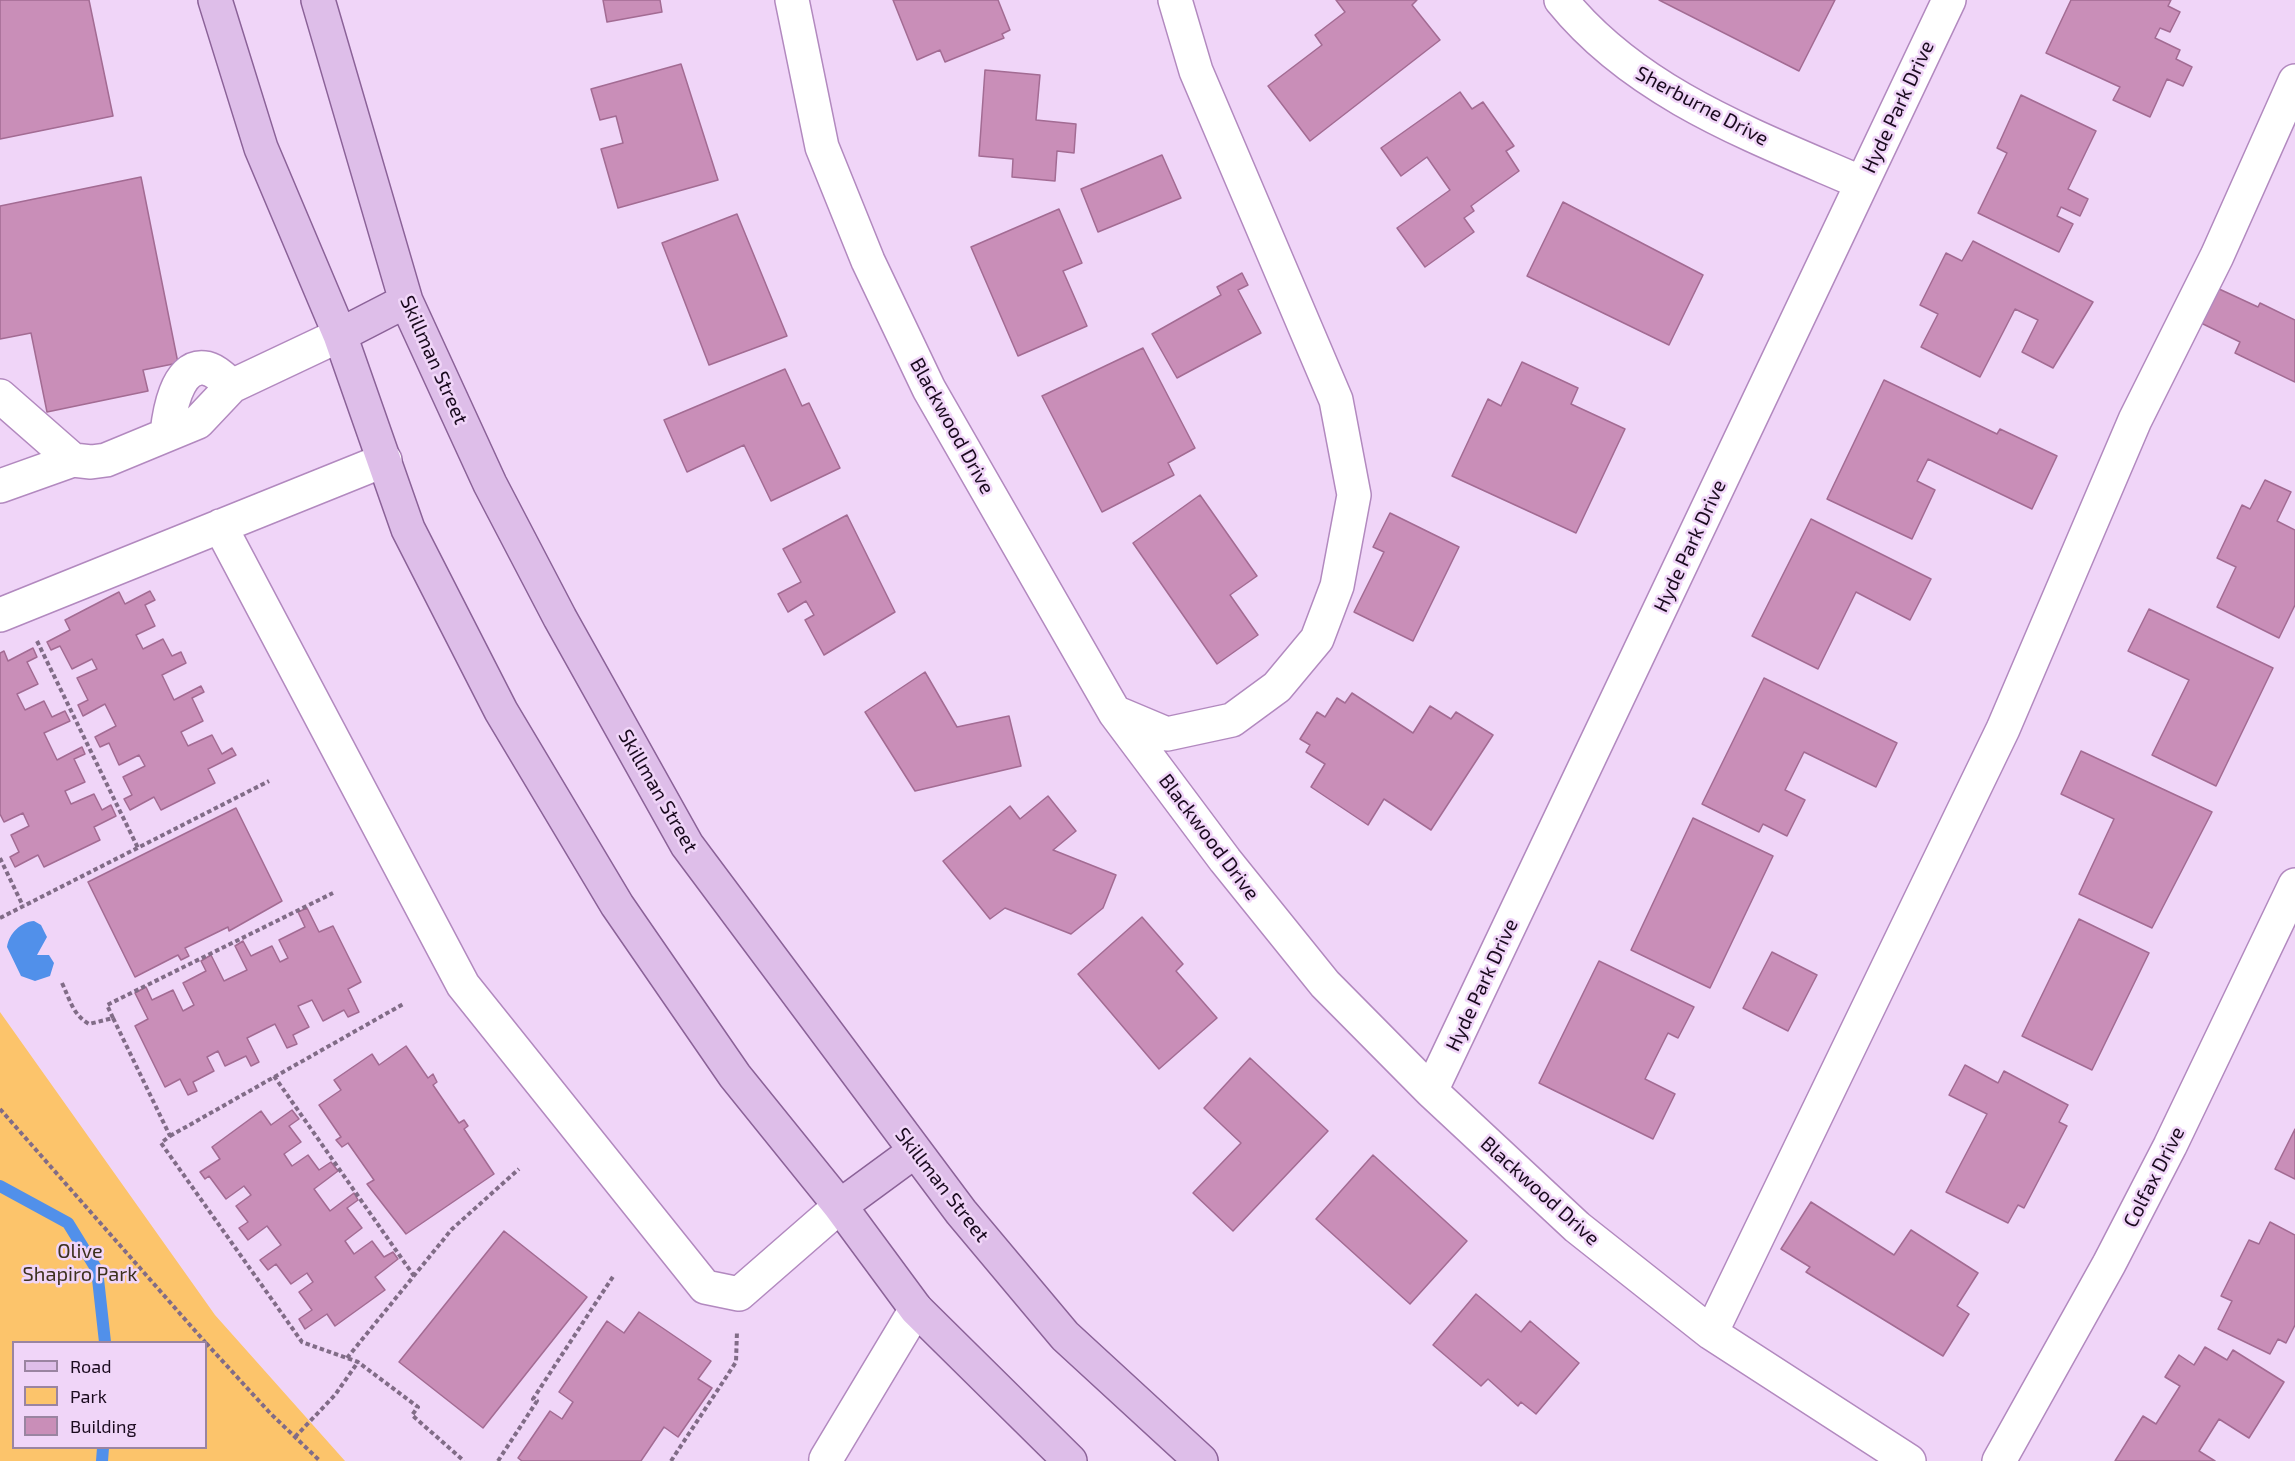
<!DOCTYPE html>
<style>
body{margin:0}
#map{position:relative;width:2295px;height:1461px;overflow:hidden;background:#f0d5f8;font-family:"Exo 2",sans-serif}
canvas{display:block}
.legend{position:absolute;left:12px;top:1341px;width:195px;height:108px;box-sizing:border-box;background:#f0d5f8;border:2px solid #9a84a1;margin:0;padding:8px 10px;list-style:none;font-size:18px;color:#1a0a1e}
.legend li{display:flex;align-items:center;gap:12px;height:30px}
.legend b{width:30px;border:2px solid #9a84a1}
</style>
<div id="map">
<canvas width="2295" height="1461"></canvas>
<ul class="legend">
<li><b style="height:8px;background:#debee9"></b>Road</li>
<li><b style="height:16px;background:#fcc46b"></b>Park</li>
<li><b style="height:16px;background:#c98eb8"></b>Building</li>
</ul>
</div>
<script>
const ctx = document.querySelector('canvas').getContext('2d');
ctx.lineJoin = 'round';
function paint(path, color) { ctx.fillStyle = color; ctx.fill(path, 'evenodd'); }
function trace(path, color, width, dash) { ctx.strokeStyle = color; ctx.lineWidth = width; ctx.lineCap = dash ? 'butt' : 'round'; ctx.setLineDash(dash || []); ctx.stroke(path); }
function label(font, color, halo, rows, align = 'center') {
  ctx.font = font + ' "Exo 2",sans-serif'; ctx.lineWidth = 5; ctx.setLineDash([]); ctx.textBaseline = 'middle'; ctx.strokeStyle = halo; ctx.fillStyle = color; for (const [text, x, y, turn = 0] of rows) {
    ctx.save(); ctx.translate(x, y); ctx.rotate((+turn || 0) * Math.PI / 180); ctx.textAlign = isNaN(turn) ? turn : align; if (halo) ctx.strokeText(text, 0, 0); ctx.fillText(text, 0, 0); ctx.restore();
  }
}
paint(new Path2D(`
 M0,1012L215,1315L345,1461H0ZM206,1342V1448H14V1342Z`), '#fcc46b');
paint(new Path2D(`
 M34,921L41,925L47,937L37,955H49L54,963L50,976L35,981L21,976L7,947C9,933 21,922 34,921Z`), '#5190ea');
trace(new Path2D(`
 M0,1186L68,1223L97,1270L105,1342
 M102,1461L103,1448`), '#5190ea', 12);
const building = new Path2D(`
 M0,0H89L113,116L0,139Z
 M603,0H660L662,12L607,22Z
 M893,0H998L1010,30L1002,34L1004,38L945,62L940,50L917,60Z
 M1336,0H1417L1412,5L1440,40L1310,141L1268,86L1322,45L1315,35L1345,12Z
 M1659,0H1835L1799,71Z
 M2071,0H2171L2168,6L2180,12L2170,32L2160,28L2155,38L2180,50L2176,59L2192,67L2183,86L2167,79L2150,117L2113,100L2120,87L2046,53Z
 M681,64L718,180L618,208L601,149L623,143L616,116L600,120L591,89Z
 M985,70L1040,75L1036,120L1076,124L1074,153L1057,151L1055,181L1012,177L1013,159L979,156Z
 M1460,92L1472,109L1483,102L1514,146L1506,151L1519,171L1471,206L1474,211L1464,218L1474,232L1425,267L1397,228L1450,190L1427,157L1401,176L1381,148Z
 M2021,95L2096,131L2068,189L2088,199L2080,216L2061,207L2057,216L2073,224L2059,252L1978,213L2007,153L1997,148Z
 M1162,155L1181,198L1098,232L1081,189Z
 M141,177L178,363L143,370L148,391L47,412L31,333L0,339V206Z
 M1563,202L1703,275L1669,345L1527,276Z
 M1059,209L1082,263L1063,271L1087,326L1018,356L971,247Z
 M737,214L787,336L709,365L662,243Z
 M1973,241L2093,302L2053,368L2022,352L2038,320L2015,309L1980,377L1921,347L1938,314L1920,305L1946,253L1962,261Z
 M1242,273L1248,285L1238,290L1261,333L1177,378L1152,334L1221,295L1217,287Z
 M2217,288L2258,307L2260,303L2295,320V382L2235,353L2240,342L2201,323Z
 M1143,348L1195,448L1168,463L1174,475L1102,512L1042,396Z
 M1522,362L1578,388L1571,404L1625,429L1576,533L1452,476L1488,399L1501,406Z
 M785,369L802,406L809,403L840,468L771,501L744,445L687,472L664,420Z
 M1884,380L1997,434L2000,429L2057,456L2032,509L1928,459L1917,481L1935,490L1912,539L1827,499Z
 M2265,480L2291,492L2277,521L2295,530V605L2279,638L2217,607L2236,567L2217,558L2242,505L2250,509Z
 M1200,495L1257,576L1230,595L1258,635L1217,664L1133,543Z
 M1390,513L1459,547L1413,641L1354,612L1384,552L1373,547Z
 M847,515L895,612L824,655L805,620L814,615L806,601L788,612L778,594L801,582L783,549Z
 M1811,519L1931,579L1910,620L1856,592L1818,669L1752,636Z
 M150,591L155,600L145,605L155,626L136,635L143,649L163,639L172,656L181,652L186,663L162,675L174,700L201,686L204,692L192,698L203,721L181,732L188,746L212,735L222,754L232,748L236,755L208,769L215,783L161,810L154,797L130,810L124,799L132,795L123,777L145,766L139,755L119,765L109,743L100,747L95,737L116,726L105,704L83,716L78,705L88,700L77,678L97,669L92,659L72,669L60,646L51,650L47,642L70,630L65,620L119,592L125,604Z
 M2149,609L2273,668L2216,786L2152,755L2189,680L2128,651Z
 M33,648L37,657L27,662L38,684L17,694L25,710L44,701L52,717L65,711L70,721L44,733L57,760L82,747L85,754L74,759L85,782L65,791L71,804L94,794L102,810L111,805L116,816L94,827L100,840L44,867L38,855L15,867L10,857L19,852L11,835L29,826L23,813L4,822L0,814V653L4,651L8,661Z
 M925,672L957,727L1009,716L1021,766L915,791L865,712Z
 M1764,678L1897,743L1876,787L1804,752L1785,790L1805,800L1787,836L1763,824L1759,832L1702,804Z
 M1352,693L1413,733L1430,706L1451,719L1456,712L1493,735L1431,830L1384,799L1368,825L1311,787L1325,764L1306,752L1310,745L1300,739L1317,712L1325,717L1337,698L1345,703Z
 M2081,751L2212,812L2152,928L2079,894L2114,819L2061,794Z
 M1048,796L1076,831L1053,850L1116,875L1103,908L1071,934L1005,908L990,919L943,861L1010,806L1020,819Z
 M236,808L282,901L229,931L228,927L185,948L189,956L181,960L178,955L135,977L88,882Z
 M1693,818L1773,856L1710,988L1631,950Z
 M307,908L319,932L333,926L361,982L348,989L359,1012L348,1017L344,1010L323,1021L312,1000L298,1006L309,1027L293,1035L297,1044L287,1048L275,1024L247,1038L259,1062L251,1066L246,1056L225,1066L218,1051L207,1057L214,1071L193,1082L197,1091L188,1095L180,1079L165,1087L135,1026L148,1019L135,993L146,987L152,1000L173,990L183,1011L194,1005L183,983L206,971L201,961L211,955L224,981L247,970L235,946L243,941L251,956L272,946L280,962L288,958L279,940L305,927L298,912Z
 M1142,917L1183,964L1176,971L1217,1018L1159,1069L1078,974Z
 M2079,919L2149,953L2092,1070L2022,1036Z
 M1772,952L1817,975L1788,1031L1743,1008Z
 M1599,961L1694,1007L1678,1038L1668,1033L1645,1079L1675,1094L1653,1139L1539,1083Z
 M406,1046L428,1078L433,1074L437,1082L433,1085L459,1123L464,1120L468,1126L464,1129L494,1174L406,1234L367,1184L374,1180L348,1143L342,1147L336,1140L341,1137L319,1105L341,1090L334,1080L372,1054L379,1065Z
 M1250,1058L1328,1131L1233,1231L1193,1193L1241,1143L1204,1108Z
 M1965,1065L1998,1083L2004,1071L2068,1105L2059,1122L2067,1126L2024,1208L2018,1205L2008,1223L1946,1192L1987,1114L1949,1095Z
 M292,1110L299,1119L289,1126L301,1142L284,1154L292,1166L308,1155L319,1170L331,1162L338,1171L314,1189L330,1211L354,1193L358,1200L347,1208L362,1228L345,1241L354,1254L372,1241L384,1257L393,1252L398,1259L375,1277L385,1290L335,1326L327,1314L305,1329L299,1319L312,1310L299,1292L313,1282L307,1273L291,1284L276,1264L268,1270L260,1260L281,1245L267,1226L248,1240L239,1228L248,1222L236,1206L251,1195L244,1186L226,1199L209,1176L205,1179L200,1172L220,1159L212,1147L261,1111L271,1125Z
 M2295,1129V1179L2275,1169Z
 M1373,1155L1467,1241L1410,1304L1316,1219Z
 M1811,1202L1894,1255L1911,1230L1978,1273L1957,1306L1969,1314L1943,1356L1806,1272L1810,1267L1781,1249Z
 M2270,1222L2295,1235V1325L2286,1343L2278,1339L2270,1354L2218,1329L2232,1301L2221,1296L2249,1240L2259,1244Z
 M504,1231L587,1297L483,1428L399,1362Z
 M1476,1294L1521,1332L1530,1321L1579,1363L1536,1414L1521,1402L1518,1406L1488,1379L1481,1386L1433,1345Z
 M639,1312L711,1361L698,1379L712,1388L678,1437L664,1427L641,1461H522L518,1458L550,1411L562,1419L573,1402L559,1392L607,1321L624,1333Z
 M2205,1347L2227,1360L2233,1350L2284,1382L2249,1438L2219,1419L2199,1451L2215,1461H2115L2143,1416L2156,1424L2180,1386L2165,1377L2179,1355L2194,1365Z`);
paint(building, '#c98eb8');
trace(building, '#a36b93', 1.5);
const minor = new Path2D(`
 M792,0L822,147L868,261L929,389L1115,713L1225,860L1325,984L1431,1091L1577,1227L1711,1333L1909,1461
 M1561,0C1637,94 1754,136 1862,183
 M0,396L73,460L91,462L106,460L198,422L232,386L340,335
 M167,433C169,415 176,365 204,368C215,369 224,379 232,386
 M0,486L73,460
 M220,526L463,985L705,1287L739,1294L840,1206
 M0,615L385,460
 M1117,713L1167,734L1232,720L1277,687L1317,639L1337,586L1354,495L1336,400L1196,71L1175,0
 M1431,1091L1949,0
 M1711,1333L2003,729L2135,420L2217,256L2295,81
 M827,1461L826,1459L916,1309
 M1999,1461L2109,1264L2170,1146L2295,885`);
const major = new Path2D(`
 M215,0L261,148L340,335L408,529L501,711L617,905L735,1076L840,1206L916,1309L1070,1461
 M318,0L406,301L490,484L560,618L687,845L961,1212L1065,1336L1201,1461
 M340,335L406,301
 M840,1206L915,1151`);
trace(minor, '#b289bf', 36);
trace(major, '#8b6298', 36);
trace(new Path2D(`
 M37,641L138,848
 M0,858L23,906
 M0,918L269,781
 M62,983C70,1000 73,1015 89,1024L113,1018L170,1136L161,1143L302,1342L358,1362L418,1407L412,1415L464,1461
 M113,1018L107,1005L333,893
 M274,1076L414,1276
 M0,1109L205,1342
 M170,1136L405,1003
 M206,1343L270,1413L320,1461
 M347,1358L452,1229L519,1169
 M295,1437L335,1395L358,1362
 M498,1461L537,1401L533,1399L614,1275
 M671,1461L736,1362L737,1331`), '#816c87', 4, [4.5, 3]);
trace(minor, '#fff', 33);
trace(major, '#debee9', 33);
label('20px', '#1a0a1e', '#f0d5f8', [
 ["Sherburne Drive",1702,106,28],
 ["Hyde Park Drive",1898,107,-65],
 ["Skillman Street",434,360,66],
 ["Blackwood Drive",952,426,61],
 ["Hyde Park Drive",1690,546,-65],
 ["Skillman Street",658,791,60],
 ["Blackwood Drive",1209,837,53],
 ["Hyde Park Drive",1482,985,-65],
 ["Colfax Drive",2154,1177,-63],
 ["Skillman Street",942,1185,52],
 ["Blackwood Drive",1540,1191,42]
]);
label('20px', '#3d311e', '#f0d5f8', [
 ["Olive",80,1251],
 ["Shapiro Park",80,1274]
]);
</script>
